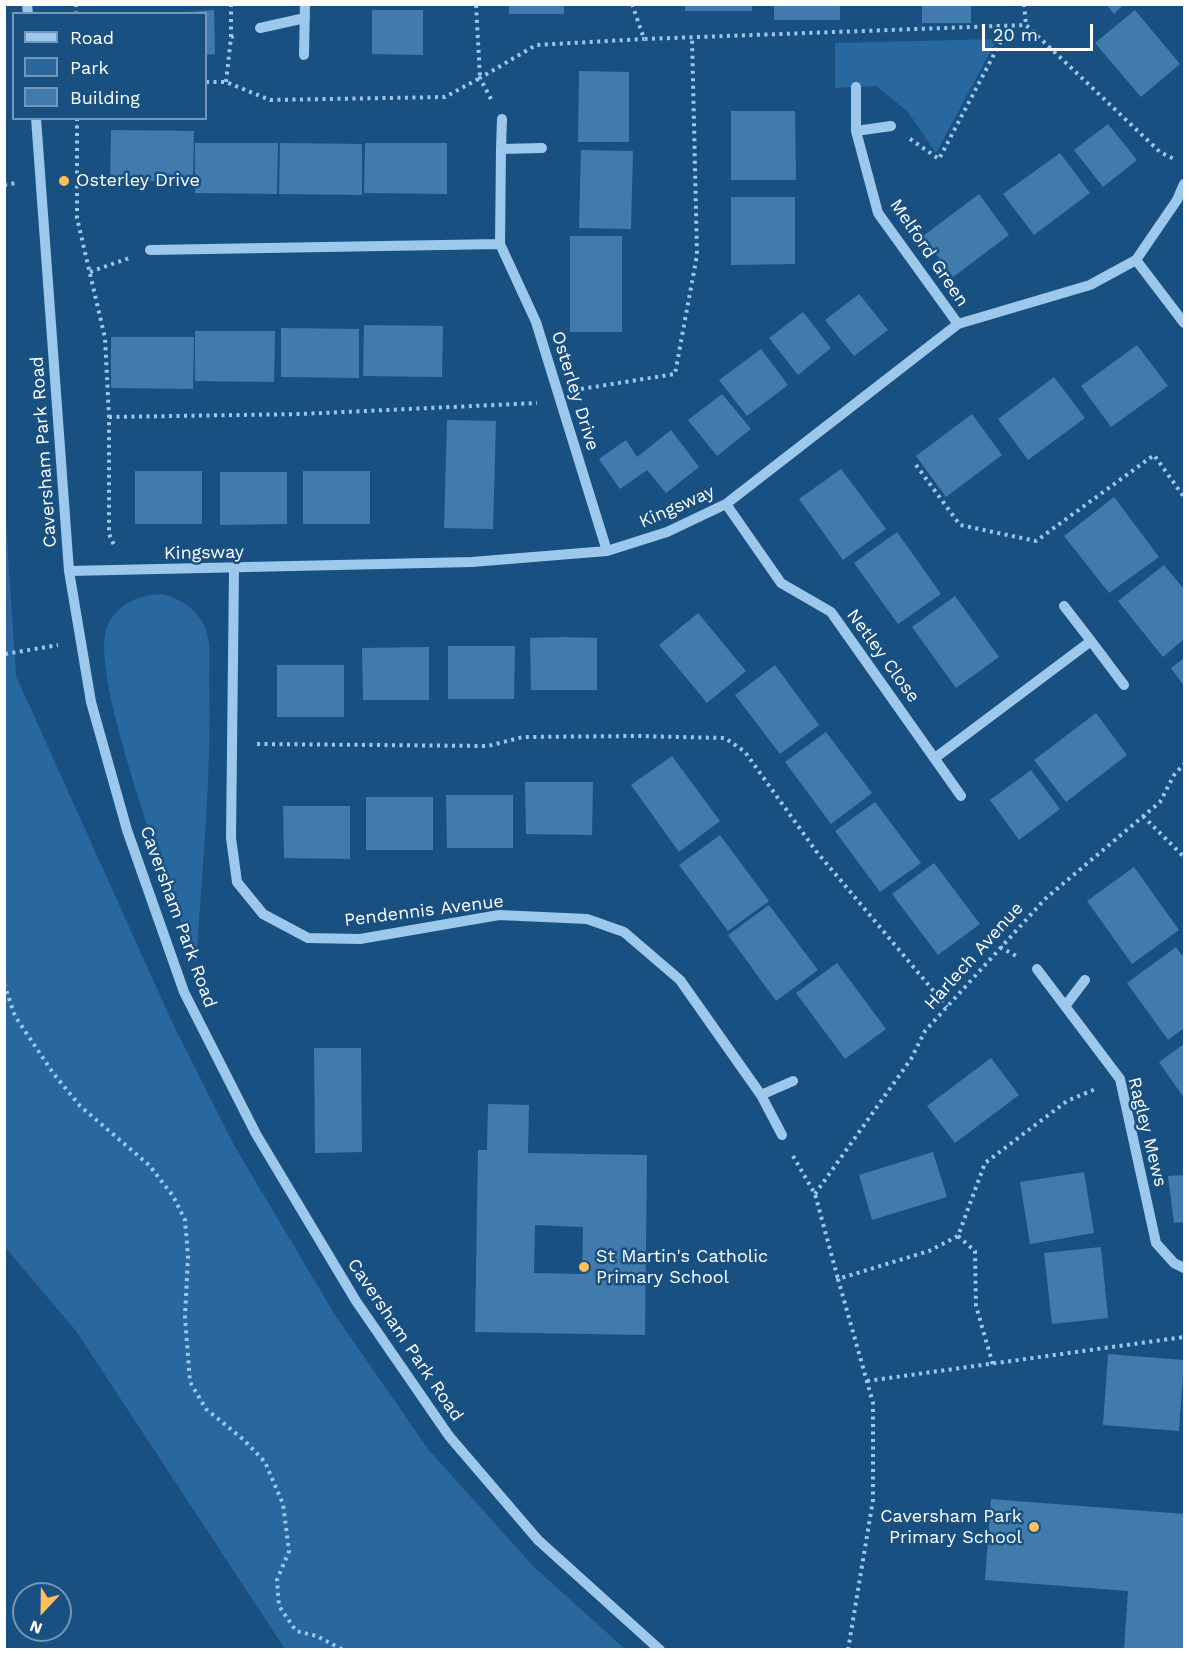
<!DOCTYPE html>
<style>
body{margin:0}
#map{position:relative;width:1189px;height:1654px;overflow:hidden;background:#195082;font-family:"Work Sans",sans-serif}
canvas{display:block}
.frame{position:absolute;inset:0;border:6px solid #fff;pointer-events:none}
.legend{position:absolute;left:12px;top:12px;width:195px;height:108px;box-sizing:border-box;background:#195082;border:2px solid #7596b4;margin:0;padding:8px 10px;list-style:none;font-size:18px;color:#fff}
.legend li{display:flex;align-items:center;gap:12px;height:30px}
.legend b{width:30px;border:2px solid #7596b4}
.north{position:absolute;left:12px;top:1582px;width:60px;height:60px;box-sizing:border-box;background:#195082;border:2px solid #7596b4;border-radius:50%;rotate:202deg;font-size:16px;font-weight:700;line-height:24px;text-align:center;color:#fff}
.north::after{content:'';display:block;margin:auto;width:21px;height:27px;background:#ffc057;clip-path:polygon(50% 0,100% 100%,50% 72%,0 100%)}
.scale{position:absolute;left:982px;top:24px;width:111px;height:27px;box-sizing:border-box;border:3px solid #fff;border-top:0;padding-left:8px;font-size:18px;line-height:21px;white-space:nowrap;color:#fff;-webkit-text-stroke:4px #195082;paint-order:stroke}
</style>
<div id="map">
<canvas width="1189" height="1654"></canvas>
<div class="frame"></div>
<ul class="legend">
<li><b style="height:8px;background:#9dc7eb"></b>Road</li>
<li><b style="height:16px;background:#28689f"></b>Park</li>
<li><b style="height:16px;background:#417aac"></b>Building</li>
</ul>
<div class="north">N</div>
<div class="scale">20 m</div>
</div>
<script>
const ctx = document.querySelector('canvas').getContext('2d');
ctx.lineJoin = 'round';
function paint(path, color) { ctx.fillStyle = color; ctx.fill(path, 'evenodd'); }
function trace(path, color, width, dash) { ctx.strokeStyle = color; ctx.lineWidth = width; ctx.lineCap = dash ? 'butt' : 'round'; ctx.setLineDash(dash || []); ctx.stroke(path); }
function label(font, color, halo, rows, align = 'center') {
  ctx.font = font + ' "Work Sans",sans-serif'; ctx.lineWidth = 5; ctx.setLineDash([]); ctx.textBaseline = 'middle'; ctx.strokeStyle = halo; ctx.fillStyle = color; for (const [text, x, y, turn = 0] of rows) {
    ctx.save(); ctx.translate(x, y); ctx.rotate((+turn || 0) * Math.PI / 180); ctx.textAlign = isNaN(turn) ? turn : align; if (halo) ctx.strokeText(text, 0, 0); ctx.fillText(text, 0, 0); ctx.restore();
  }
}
paint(new Path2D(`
 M997,39L936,153L908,112L876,86L835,88V43Z
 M5,509L16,676L172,1022L235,1147L335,1315L428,1449L534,1567L625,1649H285L76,1331L5,1247Z
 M162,594C179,599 194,606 202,622C212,638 209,662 209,680C212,775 202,870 196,964C176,905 87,676 107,627C117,603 139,595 162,594Z`), '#28689f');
paint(new Path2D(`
 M509,4H564V14H509Z
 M685,4H752V11H685Z
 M774,4H840V20H774Z
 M922,4H971V23H922Z
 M1106,4H1124L1114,14Z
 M214,10L215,54L206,55V14H161Z
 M372,10H423V55L372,54Z
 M1135,10L1180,64L1141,97L1095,43Z
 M579,71L629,72V142H578Z
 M731,111H795L796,180H731Z
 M1108,124L1137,160L1103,187L1074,150Z
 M111,130L194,131L193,181H110Z
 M195,143H278L277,194L195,193Z
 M280,143L362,144V195L279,194Z
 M365,143H447V194L364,193Z
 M581,150L633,151L631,229L579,228Z
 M1060,153L1090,193L1034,235L1003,194Z
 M979,194L1009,235L953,277L923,236Z
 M731,197H795V264L731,265Z
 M570,236H622V332H570Z
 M859,294L888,330L854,356L825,320Z
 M803,312L831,348L798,375L769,338Z
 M364,325L443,326L442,377L363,376Z
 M281,328L359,329V378L281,377Z
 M195,331H275L274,382L195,381Z
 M111,337H194L193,389L111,388Z
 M1137,345L1168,386L1111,427L1081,386Z
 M761,349L788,385L747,416L719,380Z
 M1054,377L1085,418L1028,460L998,419Z
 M722,394L751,429L717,456L688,420Z
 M972,414L1002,455L946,497L916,456Z
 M447,420L496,421L493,529L444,528Z
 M671,430L699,467L666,493L647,470L620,489L599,459L626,440L637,457Z
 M841,469L886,529L843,560L799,499Z
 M135,471H202V524H135Z
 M303,471H370V524H303Z
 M220,472H287V524L220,525Z
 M1114,497L1159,557L1109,593L1064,536Z
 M897,532L941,594L898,624L854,563Z
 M1164,565L1184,589V639L1163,657L1118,601Z
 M955,596L999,657L956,688L912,627Z
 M698,613L746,671L707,703L659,645Z
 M563,637L597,638V690H531L530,638Z
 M448,646H515L514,699H448Z
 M429,647V700H363L362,648Z
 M1184,658V686L1171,668Z
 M277,665H344V717H277Z
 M775,665L819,725L780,754L735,695Z
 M1096,713L1127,755L1066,802L1034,760Z
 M826,732L872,793L831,824L785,762Z
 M672,756L720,821L679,852L631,785Z
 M1031,770L1060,809L1019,840L990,800Z
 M525,782H593L592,835L526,834Z
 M446,795H513V848H447Z
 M366,797H433V850H366Z
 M875,802L921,863L880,892L835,831Z
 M283,806H350V859L284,858Z
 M720,835L769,901L728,931L679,865Z
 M934,863L980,924L938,955L892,894Z
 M1134,867L1179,930L1132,964L1087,901Z
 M769,905L818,970L776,1001L728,935Z
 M1176,947L1184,958V1028L1168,1040L1127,983Z
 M837,963L886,1029L845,1059L796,993Z
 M1184,1044V1098L1159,1062Z
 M314,1048H361L362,1152L315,1153Z
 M991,1058L1019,1095L955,1143L927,1106Z
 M488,1104L529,1105L528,1153L647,1155L645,1335L475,1332L478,1150H487ZM535,1225L583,1227L582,1274L534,1273Z
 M933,1152L947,1197L872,1220L859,1175Z
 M1084,1172L1094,1233L1030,1244L1020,1182Z
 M1184,1175V1222L1174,1223L1168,1176Z
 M1101,1247L1108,1318L1052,1324L1044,1253Z
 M1108,1354L1184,1360L1179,1431L1103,1425Z
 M991,1499L1184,1514V1650H1124L1128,1591L985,1580Z`), '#417aac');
trace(new Path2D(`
 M76,4V14
 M231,4V37
 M632,4L644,39L1026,25L1160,152L1176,160
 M1024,4L1026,25
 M206,82H226L270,100L445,97L480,78L476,4
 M226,82L231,37L237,35
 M491,99L480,78L536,45L644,39
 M77,118V218L105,338L109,417V534L114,545
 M910,139L939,159L1009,26
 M4,185L16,183
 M90,272L129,258
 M581,389L675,374L697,255L692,37
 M109,417L301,414L537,403
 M916,465L960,525L1036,541L1154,455L1184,497
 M4,605V741
 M5,654L58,645
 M257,744L488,746L523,737L636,736L725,738L745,752L816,851L947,1007
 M1143,816L1184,857
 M1000,947L1018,957
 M4,984L15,1016L53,1073L80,1106L149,1165L173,1196L185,1220L188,1256L185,1317L190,1382L206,1409L244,1440L265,1462L283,1504L289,1551L277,1580L279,1606L296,1631L317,1636L343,1650
 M793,1156L815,1194L838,1279
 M815,1194L911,1059L925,1031L1045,899L1160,802L1174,775L1184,764
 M958,1236L975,1251L976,1306L993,1365
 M867,1381L1184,1337
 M848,1650L873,1500V1403L838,1279L929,1251L958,1236L985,1163L1067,1101L1098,1088`), '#9dc7eb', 4, [3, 4.5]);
trace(new Path2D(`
 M27,4L28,14
 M260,28L305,18
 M304,55L305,4
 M856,87V131L878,213L958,324
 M36,118L69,571L91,702L127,830L184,992L256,1134L356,1301L449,1436L538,1540L660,1650
 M856,131L891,126
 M501,149L502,119
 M500,244L501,149L542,148
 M150,250L500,244L536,322L607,551
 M1136,260L1184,323
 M726,504L781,583L831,612L961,796
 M234,569L231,838L237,882L263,914L308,938L360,939L499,915L587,919L624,932L680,980L761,1095L782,1135
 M69,571L472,562L607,551L667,532L726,504L958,324L1090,285L1136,260L1177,200L1184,184
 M1091,641L1124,685
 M935,758L1091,641L1064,606
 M1037,969L1120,1079L1156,1243L1174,1263L1184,1268
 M1066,1005L1085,980
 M761,1095L793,1081`), '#9dc7eb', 10);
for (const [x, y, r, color] of [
 [64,181,6,"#ffc057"],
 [584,1267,6,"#ffc057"],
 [1034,1527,6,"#ffc057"]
]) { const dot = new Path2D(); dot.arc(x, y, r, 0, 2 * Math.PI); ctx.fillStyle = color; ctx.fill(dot); trace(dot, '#195082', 2); }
label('18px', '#fff', '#195082', [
 ["Osterley Drive",76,181],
 ["St Martin's Catholic",596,1257],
 ["Primary School",596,1278],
 ["Caversham Park",1022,1517,"right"],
 ["Primary School",1022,1538,"right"]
], 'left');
label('18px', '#fff', '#195082', [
 ["Melford Green",929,253,56],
 ["Osterley Drive",575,391,73],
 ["Caversham Park Road",44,452,-94],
 ["Kingsway",677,507,-24],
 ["Kingsway",204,553,-1],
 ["Netley Close",883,656,54],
 ["Pendennis Avenue",424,911,-7],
 ["Caversham Park Road",178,917,70],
 ["Harlech Avenue",974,956,-48],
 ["Ragley Mews",1147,1132,76],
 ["Caversham Park Road",405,1340,56]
]);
</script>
